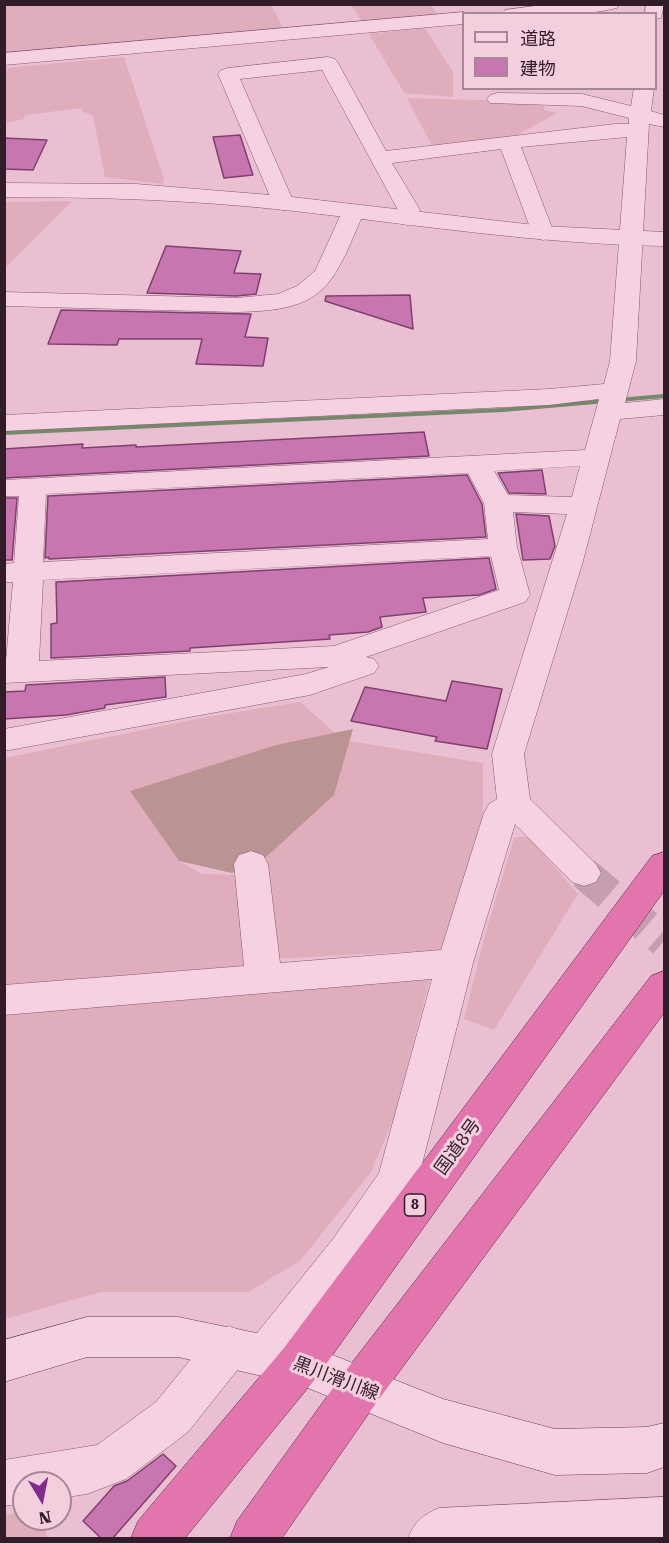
<!DOCTYPE html>
<meta charset="utf-8">
<style>
body{margin:0}
#map{position:relative;width:669px;height:1543px;overflow:hidden;background:#ebbfd2;font-family:"Roboto Serif","Noto Sans JP",serif}
canvas{display:block}
.frame{position:absolute;inset:0;border:6px solid #321c2a;pointer-events:none}
.legend{position:absolute;left:462px;top:12px;width:195px;height:78px;box-sizing:border-box;background:#f3cedd;border:2px solid #a68795;margin:0;padding:8px 10px;list-style:none;font-size:18px;color:#321c2a}
.legend li{display:flex;align-items:center;gap:12px;height:30px}
.legend b{width:30px;border:2px solid #a68795}
.north{position:absolute;left:12px;top:1471px;width:60px;height:60px;box-sizing:border-box;background:#f3cedd;border:2px solid #a68795;border-radius:50%;rotate:170deg;font-size:16px;font-weight:700;line-height:24px;text-align:center;color:#321c2a}
.north::after{content:'';display:block;margin:auto;width:21px;height:27px;background:#802c8d;clip-path:polygon(50% 0,100% 100%,50% 72%,0 100%)}
</style>
<div id="map">
<canvas width="669" height="1543"></canvas>
<div class="frame"></div>
<ul class="legend">
<li><b style="height:8px;background:#f6d1e1"></b>道路</li>
<li><b style="height:16px;background:#c776b0"></b>建物</li>
</ul>
<div class="north">N</div>
</div>
<script>
const ctx = document.querySelector('canvas').getContext('2d');
ctx.lineJoin = 'round';
function paint(path, color) { ctx.fillStyle = color; ctx.fill(path, 'evenodd'); }
function trace(path, color, width, dash) { ctx.strokeStyle = color; ctx.lineWidth = width; ctx.lineCap = dash ? 'butt' : 'round'; ctx.setLineDash(dash || []); ctx.stroke(path); }
function label(font, color, halo, rows, align = 'center') {
  ctx.font = font + ' "Roboto Serif","Noto Sans JP",serif'; ctx.lineWidth = 6; ctx.setLineDash([]); ctx.textBaseline = 'middle'; ctx.strokeStyle = halo; ctx.fillStyle = color; for (const [text, x, y, turn = 0] of rows) {
    ctx.save(); ctx.translate(x, y); ctx.rotate((+turn || 0) * Math.PI / 180); ctx.textAlign = isNaN(turn) ? turn : align; if (halo) ctx.strokeText(text, 0, 0); ctx.fillText(text, 0, 0); ctx.restore();
  }
}
paint(new Path2D(`
 M5,5H271L284,30L5,57Z
 M351,5H431L441,19L364,25Z
 M425,28L453,72V97L404,93L369,34Z
 M124,57L164,179L162,184L105,177L93,116L82,111L81,108L25,115L24,119L5,123V68Z
 M407,98L545,102L544,110L557,113L514,137L432,146Z
 M72,201L5,268V202Z
 M300,702L335,733L267,748L130,791L179,861L202,874L239,875L247,966L5,987V758L206,717Z
 M350,741L483,763V817L442,950L273,959L265,858Z
 M528,836L578,894L494,1030L464,1019L485,935L514,838Z
 M430,979L394,1118L371,1172L300,1261L248,1292H101L5,1319V1013Z
 M24,1512V1519H42L47,1536L45,1538H5V1515Z`), '#e0adbc');
paint(new Path2D(`
 M353,729L334,795L265,858L232,873L179,861L130,791L276,745Z`), '#bc9393');
paint(new Path2D(`
 M664,394V398L503,412L4,435V431L503,408Z`), '#76896a');
const building = new Path2D(`
 M240,135L253,175L224,178L213,137Z
 M4,138L47,140L33,170L4,169Z
 M166,246L241,251L234,273L261,274L256,294L236,296L147,293Z
 M410,295L413,329L325,301L326,296Z
 M61,310L251,314L245,337L268,338L263,366L196,364L202,339H119L117,345L48,344Z
 M424,432L429,456L4,478V449L83,444L82,448L136,445V447Z
 M542,470L546,494L509,493L498,473Z
 M467,475L482,504L486,537L49,559V557L45,558L48,496Z
 M4,498H17L12,560H4Z
 M516,514L549,516L555,546L550,559L523,560Z
 M489,558L496,589L479,595L423,598L426,612L380,617L382,627L368,632L329,635L330,639L190,648V651L51,658V624L57,623L56,582Z
 M165,677L166,697L105,705V708L66,715L4,719V692L25,691L26,685Z
 M452,681L502,689L487,749L435,741L437,737L351,721L365,687L446,701Z
 M163,1454L176,1466L112,1539H102L83,1521L114,1486L127,1481Z`);
paint(building, '#c776b0');
trace(building, '#80406f', 1.5);
trace(new Path2D(`
 M584,873L664,941`), '#c69eb0', 33, [33, 16]);
const minor = new Path2D(`
 M550,4H619L617,8C580,17 540,14 503,14L505,10Z
 M646,4H664L661,18L656,19V14H645Z
 M464,12L468,14H464V24L4,65V53Z
 M328,57L335,59L338,63L386,151L615,124H629V118L582,106L490,103L487,99L490,95L497,93L582,94L631,106L634,88H654L651,111L664,115V127L649,124L636,361L625,403L664,399V415L620,419L583,561L524,754L530,799L596,864L601,873L596,882L584,886L572,882L515,824L473,963L418,1180L412,1193L363,1265L282,1370L266,1376L250,1370L246,1359L188,1432L126,1479L87,1494L60,1498V1483H24V1503L4,1506V1460L97,1445L156,1402L213,1332L229,1326L245,1332L249,1343L333,1239L379,1173L432,979L4,1015V985L244,966L234,864L239,855L251,851L263,855L268,864L280,963L441,950L484,813L489,804L497,799L492,754L567,514L513,512L517,547L530,595L525,602L366,657L374,659L379,666L374,673L310,695L4,751V729L306,674L329,667L4,683L13,582H4V564L14,563L19,496H4V480L585,450L599,399L549,405L4,431V415L549,389L604,384L610,361L627,137L521,147L554,233L551,238L543,240L535,238L532,233L501,149L392,163L420,210L415,223L407,225L399,223L396,218L398,210L322,70L240,79L294,203L291,208L283,210L275,208L218,74L221,70L228,68ZM580,466L572,497L508,495L494,471ZM468,473L484,503L488,539L43,562L46,494ZM491,556L499,590L334,646L39,661L43,580Z
 M353,205L361,207L364,212C332,287 326,311 236,312L4,306V292L236,298L278,294L297,286L315,271L342,212L345,207Z
 M664,1497V1538H408C416,1520 422,1516 439,1508Z`);
const tertiary = new Path2D(`
 M4,183L136,184L283,196L543,226L664,232V246C537,244 412,224 285,210C192,200 99,197 4,197Z`);
const secondary = new Path2D(`
 M87,1317H178L300,1342L443,1399L555,1429L647,1427L664,1423V1467L647,1473L555,1475L443,1443L298,1384L178,1357H87L4,1382V1340Z`);
const trunk = new Path2D(`
 M664,852V891L316,1378L185,1538H131L138,1521L284,1348L652,856Z
 M664,971V1013L376,1403L282,1538H230L237,1521L344,1373L651,976Z`);
trace(minor, '#825871', 1);
trace(tertiary, '#825871', 1);
trace(secondary, '#643c55', 1);
trace(trunk, '#502d44', 1);
paint(minor, '#f6d1e1');
paint(tertiary, '#f6d1e1');
paint(secondary, '#f6d1e1');
paint(trunk, '#e274ae');
for (const [x, y, w] of [
 [415,1205,21]
]) { const box = new Path2D(); box.roundRect(x - w / 2, y - 11, w, 22, 4.5); ctx.fillStyle = '#f3cedd'; ctx.fill(box); trace(box, '#321c2a', 1.5); }
label('bold 14px', '#321c2a', null, [
 ["8",415,1205]
]);
label('18px', '#321c2a', '#f3cedd', [
 ["国道8号",458,1147,-54],
 ["黒川滑川線",336,1379,21]
]);
</script>
